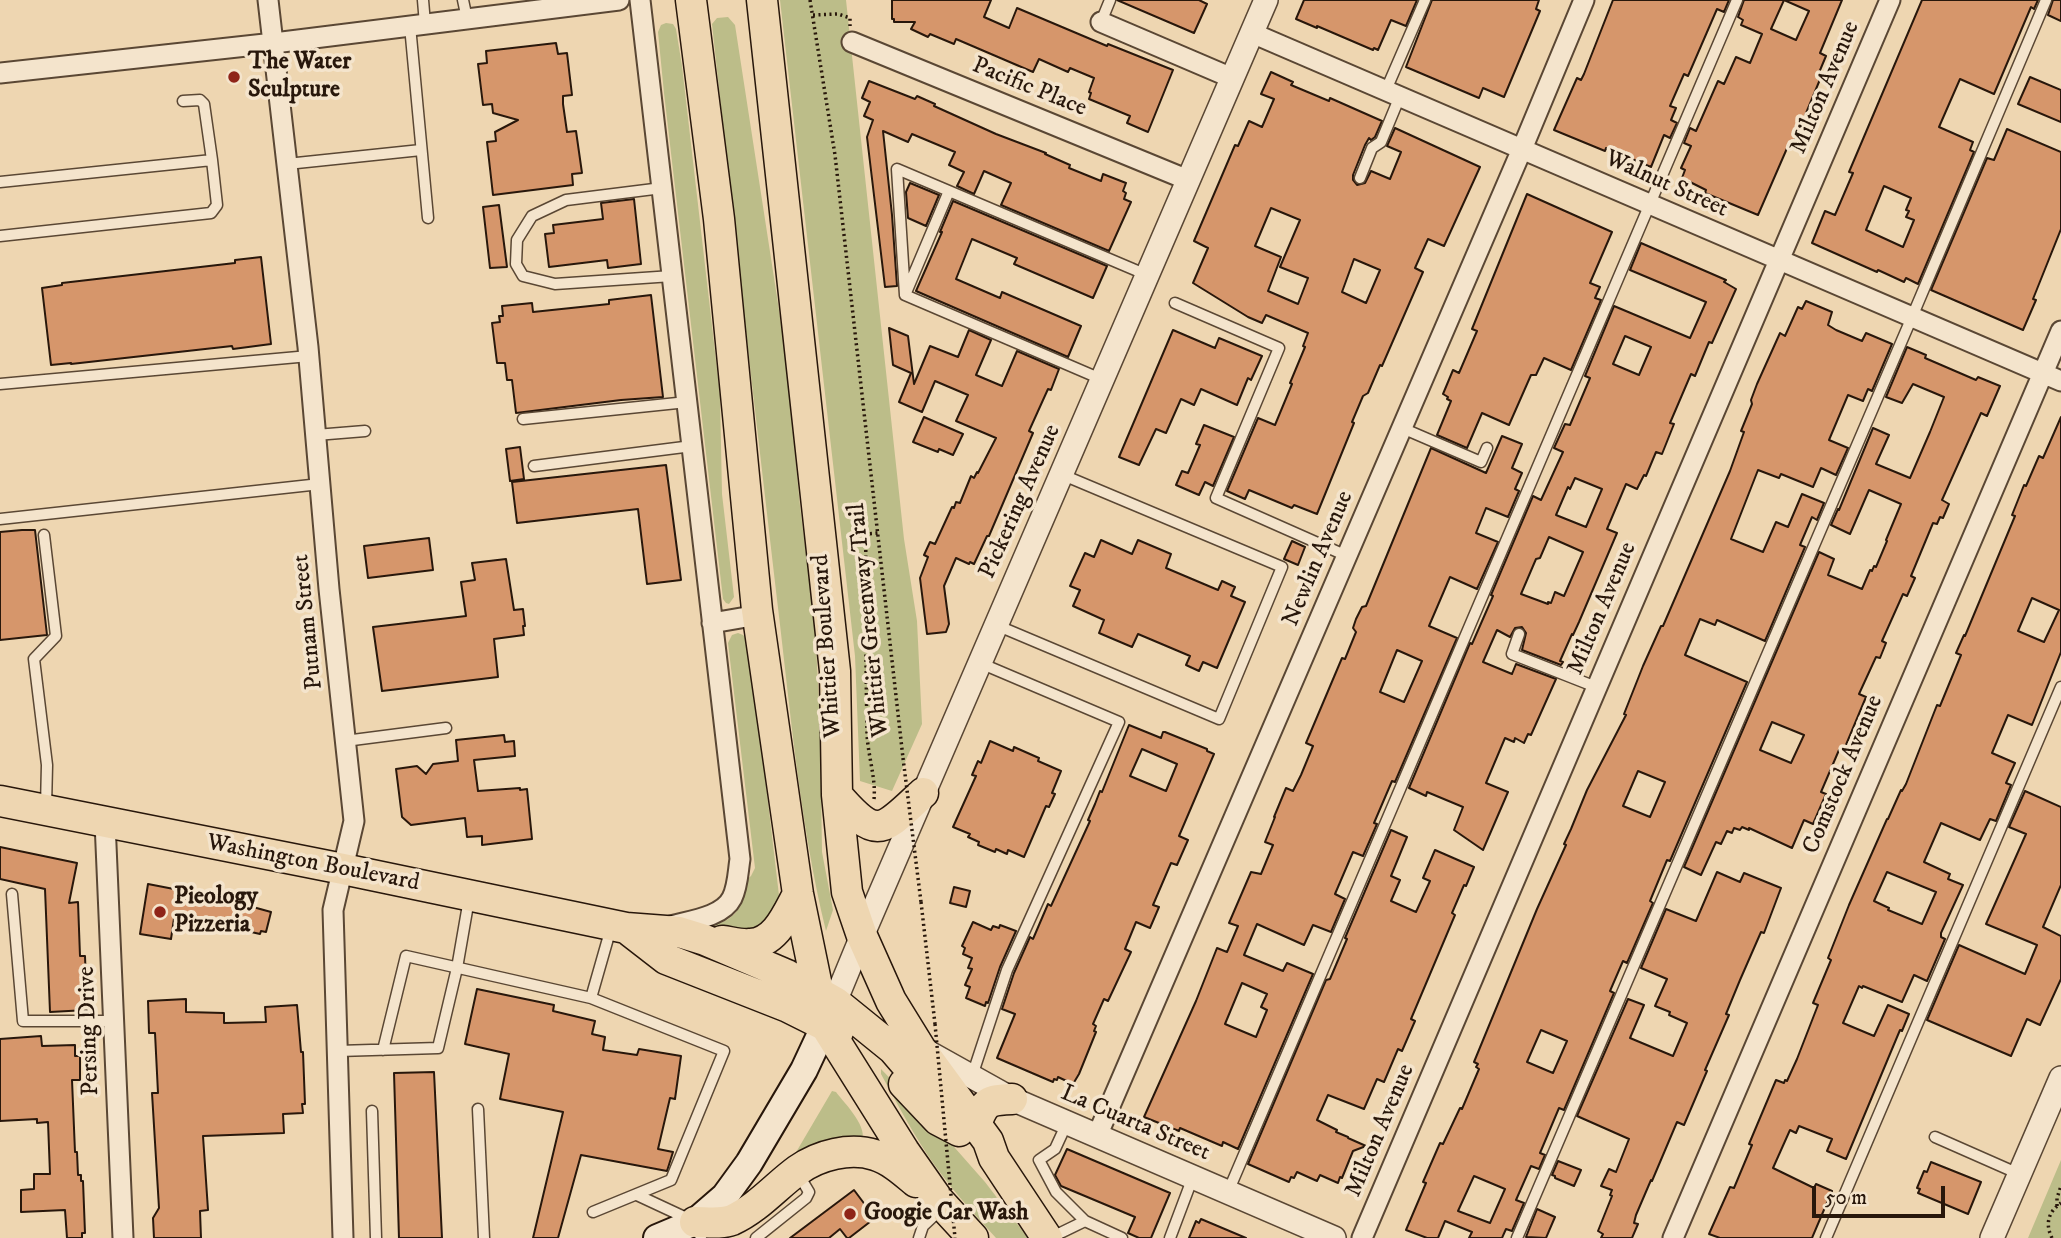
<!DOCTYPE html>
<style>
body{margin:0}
#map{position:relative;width:2061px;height:1238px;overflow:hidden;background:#eed6b1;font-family:"IM FELL DW Pica",serif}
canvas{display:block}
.scale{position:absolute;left:1812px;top:1186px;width:133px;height:32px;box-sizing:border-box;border:4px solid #28170b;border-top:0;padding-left:9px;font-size:21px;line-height:24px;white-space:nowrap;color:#28170b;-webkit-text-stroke:5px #f4e4cc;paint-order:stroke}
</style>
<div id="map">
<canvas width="2061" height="1238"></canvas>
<div class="scale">50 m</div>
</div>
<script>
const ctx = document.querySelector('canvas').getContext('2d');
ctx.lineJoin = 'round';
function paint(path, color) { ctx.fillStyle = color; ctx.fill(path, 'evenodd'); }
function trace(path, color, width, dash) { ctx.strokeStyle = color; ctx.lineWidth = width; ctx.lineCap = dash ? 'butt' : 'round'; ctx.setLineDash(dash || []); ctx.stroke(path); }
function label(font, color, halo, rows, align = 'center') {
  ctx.font = font + ' "IM FELL DW Pica",serif'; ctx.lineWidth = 7; ctx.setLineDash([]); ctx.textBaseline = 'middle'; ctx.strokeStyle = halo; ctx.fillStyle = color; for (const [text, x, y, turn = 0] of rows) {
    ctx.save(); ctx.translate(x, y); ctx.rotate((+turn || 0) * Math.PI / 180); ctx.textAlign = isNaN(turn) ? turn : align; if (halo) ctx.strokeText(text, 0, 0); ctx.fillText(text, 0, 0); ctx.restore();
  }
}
paint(new Path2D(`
 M780,0H846L904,539L917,621L922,724L892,791L860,781L855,656Z
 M728,17L735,25L785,349L800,506L815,627L820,721L822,852L833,910L826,931C799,820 790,705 776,591C754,402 732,213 712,24L717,18Z
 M666,23L673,24L676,29L682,66L720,395L722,494L734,597L729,604L726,603L723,599L664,93L658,32L661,25Z
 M738,633L743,635L749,640L780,904L762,929L729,934L707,926C735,922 744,908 745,881L751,876L755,868L728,643L732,635Z
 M881,1069L933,1123L985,1182L1028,1238H996C975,1215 954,1192 936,1167C915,1138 898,1105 881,1074Z
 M832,1091L836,1092C845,1104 870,1128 861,1143L795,1154Z
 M2061,1160V1238H2028Z`), '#bcbd89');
const building = new Path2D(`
 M892,0H991L984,17L1009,28L1017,8L1107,46L1108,44L1173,70L1148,132L1127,123L1130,116L1089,99L1091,93L1089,92L1094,78L1070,68L1068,72L1039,59L1033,72L956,39L954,44L930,34L928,37L911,29L915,22H894V19H892Z
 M1117,0H1199L1207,4L1194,33Z
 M1304,0H1417L1406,26L1391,20L1378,50L1374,48L1373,50L1317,26V28L1296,19Z
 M1432,0H1539L1536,9L1540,11L1504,97L1483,88L1479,98L1406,67Z
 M1613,0H1729L1724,12L1717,9L1688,76L1684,74L1670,106L1676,108L1671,120L1677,123L1670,138L1664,135L1651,167L1606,148L1605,151L1554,130L1577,78L1581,80L1584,74Z
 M1744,0H1842L1820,53L1826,56L1818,75L1821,77L1792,147L1788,146L1758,215L1705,193L1706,190L1682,178L1685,170L1681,168L1691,146L1684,143L1690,128L1696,131L1718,81L1724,84L1736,57L1750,63L1762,34L1741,25L1743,20L1738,17ZM1784,0L1809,11L1796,40L1771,29Z
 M1922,0H2038L2034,9L2031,7L1994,94L1960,79L1939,127L1973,142L1970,150L1974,152L1918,284L1906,278L1904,282L1878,270L1877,272L1812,243L1825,211L1835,215L1853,173L1849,172ZM1884,186L1911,198L1906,210L1909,211L1906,217L1914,220L1903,247L1866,230Z
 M2053,0H2061V21L2048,15Z
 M556,43L558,54L567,53L572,95L563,96V104L567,132L576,131L582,173L572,174L573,185L493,195L487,142L496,141L495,132L518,120L493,113L492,104L483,105L478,64L487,63L486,51Z
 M1271,72L1293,82L1291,85L1329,101L1330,98L1382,121L1375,137L1371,140L1369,138L1365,145L1353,175V180L1357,185L1365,183L1371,171L1390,179L1401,152L1387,146L1395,128L1480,167L1444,246L1428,239L1415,268L1423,272L1382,366L1380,365L1368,393L1363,396L1352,422L1354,423L1317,514L1294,505L1292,508L1249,490L1245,499L1227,491L1258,418L1275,425L1292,384L1290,383L1305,347L1303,346L1308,333L1266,315L1262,323L1248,317L1193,283L1208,248L1194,241L1235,145L1238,146L1249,121L1262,127L1274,99L1261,94ZM1271,208L1300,220L1280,267L1308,278L1298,304L1268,291L1281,257L1255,246ZM1354,259L1380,270L1366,303L1342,292Z
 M2030,77L2061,90V122L2018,104Z
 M869,81L915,99L917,96L935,104L934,106L996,134L1046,153L1045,154L1070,165L1069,168L1101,181L1103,174L1126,183L1123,191L1126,193L1124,199L1131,202L1109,251L1001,205L1011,183L984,171L974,194L957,186L964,172L949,165L955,152L912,134L908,142L883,131L892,215L897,286L885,287L867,137L873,120L864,116L870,102L862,98Z
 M2007,129L2061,152V229L2033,299L2036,300L2023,330L1931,290L1987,158L1994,160Z
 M910,183L939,195L926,226L908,218L906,192Z
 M1527,194L1612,232L1590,283L1600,287L1595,298L1601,300L1571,370L1544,358L1536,375H1531L1509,425L1482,413L1467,448L1437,435L1451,401L1447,399L1448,397L1443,394L1453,370L1459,373L1477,331L1472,329Z
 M634,199L641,264L608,268L607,260L549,267L545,234L554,233L553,225L603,219L601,203Z
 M953,201L1107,266L1093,298L1014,264L1017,258L972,239L956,279L1000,298L1002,292L1081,326L1068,357L916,291L942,232H940Z
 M499,205L507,267L490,268L483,207Z
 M1641,243L1726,280L1724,282L1736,289L1712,343L1709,342L1695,376L1691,374L1670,423L1674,424L1662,454L1656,452L1646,476L1644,475L1637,489L1626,484L1607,529L1617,533L1579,622L1573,635L1572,634L1560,661L1563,662L1561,665L1522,650L1526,633L1522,627L1515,628L1510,637L1497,630L1483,662L1512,674L1516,664L1556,679L1531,735L1528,734L1524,743L1515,738L1514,742L1505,738L1486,783L1508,792L1483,850L1454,830L1463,807L1427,792L1426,796L1409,788L1470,643L1472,644L1493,596L1491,595L1533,496L1541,500L1563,452L1554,448L1565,424L1570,425L1590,378L1585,376L1614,306L1690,338L1706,302L1630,270ZM1625,336L1651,347L1639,375L1613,364ZM1575,478L1602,489L1586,527L1556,515L1568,487L1570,489ZM1549,537L1583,552L1564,596L1555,592L1551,603L1548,602V604L1521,594L1536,559L1540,558Z
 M261,257L271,344L233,349L232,346L71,364V363L51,365L42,288L62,285V283L235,263V260Z
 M651,295L663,397L621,400L516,413L512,380H507L505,363H497L492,323L500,322L499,316H503L502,306L532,303L533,312L609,304V300Z
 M1806,301L1832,312L1828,325L1836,330L1862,341L1866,333L1892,344L1872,391L1868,389L1863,401L1848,395L1829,440L1848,448L1836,475L1821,468L1813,487L1781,474L1779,478L1758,470L1731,539L1763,552L1776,522L1788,527L1802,494L1824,503L1817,520L1812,517L1800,545L1805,547L1765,641L1717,620L1715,625L1700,619L1685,655L1747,682L1670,861L1667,860L1650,901L1653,903L1627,963L1623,961L1610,991L1614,993L1564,1110L1559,1108L1540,1153L1545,1155L1539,1169L1531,1166L1516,1200L1524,1203L1512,1231L1506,1229L1502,1238H1469L1472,1232L1445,1221L1438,1238H1427L1406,1230L1426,1183L1423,1182L1440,1143L1443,1144L1460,1108L1462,1109L1479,1069L1476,1067L1478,1064L1474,1062L1537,909L1566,845L1564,844L1571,829L1587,790L1626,715L1624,714L1643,666L1661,626H1663L1730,471L1744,432L1741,431L1752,404L1751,400L1757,384L1780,333L1785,336L1798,307L1802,309ZM1638,771L1665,782L1650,817L1623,806ZM1541,1030L1567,1041L1553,1073L1527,1062ZM1474,1176L1505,1189L1490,1223L1458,1211Z
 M889,328L908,336L914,384L930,346L958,357L969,330L991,340L976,375L1002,386L1017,351L1059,369L1051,390L1048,389L1029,431L1033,433L989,536H987L974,564L970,562L969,564L956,558L944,586L949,624L946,632L927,634L920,578L928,557L924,555L930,542L935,544L952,507L954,508L956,502L960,503L971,476L974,478L977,472L978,473L996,438L956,421L968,395L935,381L922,412L899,402L911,373L893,365Z
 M1173,330L1215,348L1219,338L1262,356L1251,380L1248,378L1237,405L1201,389L1194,405L1181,399L1166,433L1156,429L1139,465L1119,457Z
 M1907,347L1926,355L1925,358L1976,380L1978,377L2000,386L1987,416L1981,413L1942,500L1949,504L1943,518L1940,517L1937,524L1933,523L1911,576L1915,578L1907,596L1903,594L1882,641L1886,643L1880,658L1876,657L1859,694L1866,697L1843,752L1839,750L1821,792L1826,794L1813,824L1804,820L1792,848L1749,828V830L1742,827L1740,830L1734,828L1732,833L1727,831L1721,844L1716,842L1701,875L1684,867L1819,552L1834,559L1828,575L1862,589L1870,570L1872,571L1874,566L1876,567L1887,541L1886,540L1901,504L1869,490L1850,534L1831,525L1838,509L1839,510L1873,428L1889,435L1876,464L1910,478L1930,432L1944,397L1913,384L1902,403L1886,397ZM1772,722L1804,735L1791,763L1760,750Z
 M924,417L963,434L953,455L939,449L938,452L913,442Z
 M2061,417V652L2032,725L2008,715L1992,753L2015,763L2006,783L2011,785L1996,821L1990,819L1980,840L1941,823L1924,862L1950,874L1948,879L1963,885L1941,933V937L1945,939L1927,981L1914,975L1902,1002L1863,986L1862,988L1859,986L1843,1023L1874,1036L1888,1005L1909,1014L1902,1031L1900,1030L1846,1159L1827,1151L1832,1139L1799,1126L1796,1133L1790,1130L1773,1168L1814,1188L1816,1184L1832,1191L1812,1238H1720L1709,1234L1730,1187L1734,1188L1752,1145L1749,1144L1776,1080L1784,1083L1785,1080L1787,1081L1797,1059L1818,1005L1813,1003L1831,960L1828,958L1849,905L1887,819H1888L1901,790L1902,791L1906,784L1937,705L1940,706L1961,655L1956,653L1964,635L1965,636L2015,516L2012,515L2024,485L2026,486L2039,456L2043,458ZM2032,598L2059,610L2044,642L2018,631ZM1887,872L1936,892L1922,924L1888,910L1889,908L1874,901Z
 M1204,425L1234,437L1213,486L1205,482L1199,495L1176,485L1182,471L1188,473L1200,445L1196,444Z
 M1502,436L1522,444L1512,468L1522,473L1515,489L1519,491L1508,517L1486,508L1476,533L1498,542L1477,589L1450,577L1429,626L1457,638L1395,782L1392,781L1374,823L1377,824L1363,856L1353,852L1335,894L1345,899L1331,932L1313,925L1304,945L1257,924L1244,955L1283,971L1287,963L1313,974L1238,1149L1223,1142L1222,1146L1180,1128L1179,1131L1144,1117L1196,1001L1217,948L1227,952L1238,926L1229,923L1251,872L1261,874L1273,845L1265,842L1275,817H1274L1286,788L1293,791L1301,775L1313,746L1306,743L1342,658L1345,659L1356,632L1353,628L1356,619L1362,607L1366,606L1431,448L1486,473ZM1397,650L1422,661L1404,702L1380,692ZM1242,983L1267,994L1261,1007L1267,1010L1256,1037L1225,1024Z
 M520,447L524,479L510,481L506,449Z
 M666,465L681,580L647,584L638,509L517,523L512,482Z
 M22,530H35L47,635L0,640V532Z
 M429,538L433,570L368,578L364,546Z
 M1101,540L1132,554L1138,540L1171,554L1166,568L1218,590L1222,581L1235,587L1231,596L1245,602L1217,668L1203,662L1199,671L1186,665L1190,656L1138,634L1132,647L1099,633L1104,620L1073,606L1080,590L1070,586L1085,553L1094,557Z
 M1292,541L1305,547L1298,565L1284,559Z
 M506,559L514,610L523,609L525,626H523L524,635L494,639L498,677L382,691L373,627L466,616L461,582L475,580L472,563Z
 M1129,725L1161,738L1163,732H1165L1207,749V751L1214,754L1179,836L1188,840L1177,865L1171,863L1153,905L1159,907L1150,928L1136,922L1125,949L1131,952L1108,1001L1104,999L1093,1024L1096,1026L1094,1031L1096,1032L1079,1074L1073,1084L1058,1077L1057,1080L1054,1079L1053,1082L997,1058L1015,1014L1002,1009L1014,973L1030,937L1033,939L1048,904L1051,906L1090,821L1088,820L1095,804L1100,791L1102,792ZM1142,749L1177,764L1166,791L1130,776Z
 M504,735L505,742L514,741L515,756L474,760L478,791L520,788V790L527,789L532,839L482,845V836L467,837L465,818L411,825L402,817L396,769L417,766L426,774L433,764L458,761L456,740Z
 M990,741L1013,751L1014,747L1039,758L1038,761L1061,771L1052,793L1055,794L1049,807L1046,806L1024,857L1008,850L1007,854L996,849L995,852L978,845L979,842L968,837L970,834L953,827L976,776L972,775L978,761L981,763Z
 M2025,791L2061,807V885L2043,927L2061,936V979L2040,1025L2027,1019L2011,1056L1927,1020L1959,945L2025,974L2037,945L1986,924L2026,834L2009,827Z
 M1391,830L1407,837L1391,876L1400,880L1391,901L1416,912L1430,881L1423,878L1435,850L1474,867L1466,886L1464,885L1452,913L1455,915L1411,1019L1415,1021L1402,1051L1398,1049L1384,1082L1377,1079L1364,1109L1328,1095L1317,1120L1337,1130L1336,1132L1348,1137V1138L1366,1146L1353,1151L1342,1178L1340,1177L1338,1183L1320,1175L1317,1181L1297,1172L1294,1178L1291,1177L1289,1182L1248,1164L1326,980L1330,979L1347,939L1345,938Z
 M0,847L77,863L69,903L78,902L80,956H85L87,1010L50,1012L45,889L0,879Z
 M1717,872L1740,882L1744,873L1781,888L1764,933L1761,932L1740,980L1726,1014L1729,1015L1705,1070L1707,1071L1684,1125L1677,1122L1652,1181L1651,1180L1636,1215L1634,1223L1638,1224L1632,1238H1601L1603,1234L1598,1231L1612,1196L1610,1195L1612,1190L1601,1186L1609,1169L1616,1172L1629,1139L1577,1116L1628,999L1644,1005L1630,1038L1673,1056L1687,1023L1669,1015L1670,1012L1655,1006L1667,979L1641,968L1666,909L1696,921Z
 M148,884L179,890L177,897L209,905L210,901L223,904L224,899L271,912L266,932L261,931L260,934L216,924L217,921L175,912L171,939L140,934Z
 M954,887L970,891L966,907L950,903Z
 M973,922L991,930L993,926L999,928L1000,925L1016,931L1000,967L988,1003L986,1002L985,1006L966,998L970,987L965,985L972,969L968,968L972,958L963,954L965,948L962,946Z
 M477,989L554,1005L553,1011L595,1021L592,1034L605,1037L603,1050L637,1055L639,1049L681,1056L675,1099L670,1098L658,1149L673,1152L667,1171L581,1155L558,1238H533L563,1112L500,1099L509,1054L465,1044Z
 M186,999V1012L224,1013V1023L266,1022L265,1007L297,1005L301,1052H303L305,1104H302L303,1113L283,1114L284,1133L203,1136L208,1210L200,1211L201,1238H154L153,1218L159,1208L152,1093H158L155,1033H149L148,1001Z
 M41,1036L42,1046L75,1045V1056H80V1080H72L75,1152H77L78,1175H81V1181H83L85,1233H82V1238H67L65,1210L21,1212V1190L34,1189V1174H50L48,1122L37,1123V1119L0,1121V1039Z
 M434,1072L442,1238H399L394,1073Z
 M1067,1149L1170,1193L1151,1238H1139L1128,1233L1135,1217L1061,1186L1055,1175Z
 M1558,1161L1581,1170L1574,1186L1555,1178V1176L1552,1175Z
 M1931,1162L1981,1182L1968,1214L1918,1193L1920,1189L1917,1188L1924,1171L1927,1172Z
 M854,1190L875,1218L849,1238H847L840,1229L829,1238H790Z
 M1537,1209L1555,1217L1546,1238L1526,1237Z
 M1201,1219L1246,1238H1189L1196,1221L1199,1223Z`);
paint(building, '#d6966b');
trace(building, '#28170b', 2);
const service = new Path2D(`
 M423,0L425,24
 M463,0L467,19
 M1101,22L1110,0
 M410,26L428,218
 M1386,90L1425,0
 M287,164L421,150
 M1360,178L1372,148L1381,142L1400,96
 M0,182L212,160L204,104L200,100L183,101
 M662,188L566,200L532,216L517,240L516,264L523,276L555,284L672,276
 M949,191L905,295L897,169L1147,275
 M0,236L211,213L217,205L212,160
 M905,295L1101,379
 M1175,303L1279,348L1216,498L1347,556
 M0,384L309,356
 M523,419L687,402
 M1402,428L1481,462L1487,448
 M316,435L365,431
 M534,466L692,446
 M0,519L320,484
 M44,535L56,636L34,659L47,765L46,806
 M996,625L1219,719L1282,567L1063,475
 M1519,634L1512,654L1596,687
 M345,741L446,728
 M12,894L23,1021H114
 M591,998L611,928
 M383,1050L406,956L591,998L724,1051L671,1180L593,1212
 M338,1051L438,1048L457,968L469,899
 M972,1076L1007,970L1119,722L980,663
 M478,1109L484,1238
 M372,1111L376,1238
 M1067,1123L1055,1149L1039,1160L1056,1192L1085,1221
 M1935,1137L2019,1174
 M1228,1192L1737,0
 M637,1195L695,1222L701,1238
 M756,1238L806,1198L809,1192L797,1172
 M919,1238L923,1226L941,1209
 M1050,1238L1085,1221L1122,1238
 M1170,1238L1193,1177
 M1517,1238L1912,317L2046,0
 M1826,1238L2061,687`);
const minor = new Path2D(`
 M268,0L308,347L329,589L354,821L333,910L343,1238
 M640,0L740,859C738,871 738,886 732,898C722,918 687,921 667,927
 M1101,22L1232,78
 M1252,33L2061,381
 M852,42L1188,180
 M0,73L274,43L619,0
 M712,623L758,615
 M105,822L123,1238
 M1097,1136L1522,149L1584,0
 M1362,1238L1890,0
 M1673,1238L2061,331`);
const tertiary = new Path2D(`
 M829,1016L862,936L1266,0
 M926,1051L1012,1099L1334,1238
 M1992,1238L2061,1078`);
const secondary = new Path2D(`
 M657,1238L695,1222L725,1196L749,1163L804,1070L825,1025`);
const primary = new Path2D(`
 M691,0L719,219L757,610L798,894L825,1025L904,1151L939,1201L973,1238
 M762,0L835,671L837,795L847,892L862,936L891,1001L920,1048L988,1141L994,1158L1047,1238
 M837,795C878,842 882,831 923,793
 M0,801L343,869L626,928L679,932L705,940L787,975L835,1002L893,1049L929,1091
 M626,928L666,959L788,1007L838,1032
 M722,941C731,942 741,945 750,944C776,943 787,914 798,894
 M904,1084L938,1120L959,1131
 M976,1124C985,1101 988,1100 1012,1099
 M695,1222C706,1222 722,1224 732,1220C758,1208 776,1186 798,1170C819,1155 850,1147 875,1155C891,1160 904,1172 916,1182`);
trace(service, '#5a4734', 13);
trace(minor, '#5a4734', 23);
trace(tertiary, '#5a4734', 26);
trace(secondary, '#28170b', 30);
trace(primary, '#28170b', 33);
trace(new Path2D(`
 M810,0L835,155L903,758
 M813,15L838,14L850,18V26
 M874,799C876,778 868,756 867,734C866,667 865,601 866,534L878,533
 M921,902L935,1024
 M2057,1206V1198L2061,1186
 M2052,1238C2045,1224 2048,1212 2061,1203`), '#28170b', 3.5, [2, 3.5]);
trace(service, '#f4e4cc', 10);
trace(minor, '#f4e4cc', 19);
trace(tertiary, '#f4e4cc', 23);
trace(secondary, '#f4e4cc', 26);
trace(primary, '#eed6b1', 30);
trace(new Path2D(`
 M903,758L921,902
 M935,1024L955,1238`), '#28170b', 3.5, [2, 3.5]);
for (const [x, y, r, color] of [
 [234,77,7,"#8f2418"],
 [160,912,7,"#8f2418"],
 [850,1214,7,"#8f2418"]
]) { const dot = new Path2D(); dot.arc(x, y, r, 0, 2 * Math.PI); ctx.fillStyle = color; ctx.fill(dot); trace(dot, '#f4e4cc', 2.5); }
label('bold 24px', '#28170b', '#f4e4cc', [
 ["The Water",248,63],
 ["Sculpture",248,91],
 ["Pieology",174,898],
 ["Pizzeria",174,926],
 ["Googie Car Wash",864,1214]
], 'left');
label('24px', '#28170b', '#f4e4cc', [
 ["Pacific Place",1029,88,22],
 ["Milton Avenue",1826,88,-67],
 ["Walnut Street",1666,185,24],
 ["Pickering Avenue",1021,502,-66],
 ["Newlin Avenue",1319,559,-67],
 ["Milton Avenue",1603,609,-67],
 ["Whittier Greenway Trail",870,620,-96],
 ["Putnam Street",309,622,-96],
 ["Whittier Boulevard",828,646,-94],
 ["Comstock Avenue",1844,775,-67],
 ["Washington Boulevard",313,864,11],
 ["Persing Drive",90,1031,-92],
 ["La Cuarta Street",1135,1124,23],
 ["Milton Avenue",1381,1131,-67]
]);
</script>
